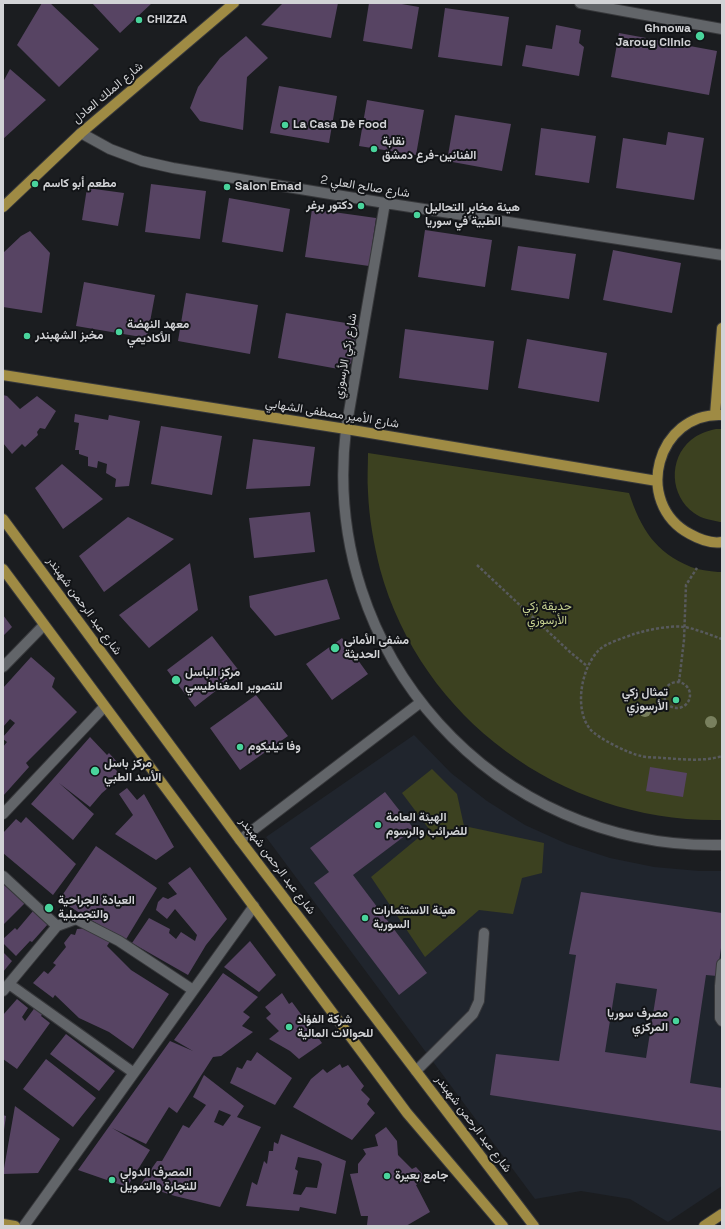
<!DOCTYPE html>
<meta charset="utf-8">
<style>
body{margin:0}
#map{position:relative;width:725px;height:1229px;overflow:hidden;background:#1b1d20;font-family:"Space Grotesk",sans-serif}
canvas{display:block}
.frame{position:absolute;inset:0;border:4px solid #d2d3d6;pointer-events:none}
</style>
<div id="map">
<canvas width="725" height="1229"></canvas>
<div class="frame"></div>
</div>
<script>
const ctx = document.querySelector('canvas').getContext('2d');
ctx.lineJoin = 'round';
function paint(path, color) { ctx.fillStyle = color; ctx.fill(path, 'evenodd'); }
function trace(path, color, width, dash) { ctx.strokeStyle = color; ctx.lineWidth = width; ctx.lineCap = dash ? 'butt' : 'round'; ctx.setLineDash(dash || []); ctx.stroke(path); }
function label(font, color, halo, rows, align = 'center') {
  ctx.font = font + ' "Space Grotesk",Vazirmatn,sans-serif'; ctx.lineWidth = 4; ctx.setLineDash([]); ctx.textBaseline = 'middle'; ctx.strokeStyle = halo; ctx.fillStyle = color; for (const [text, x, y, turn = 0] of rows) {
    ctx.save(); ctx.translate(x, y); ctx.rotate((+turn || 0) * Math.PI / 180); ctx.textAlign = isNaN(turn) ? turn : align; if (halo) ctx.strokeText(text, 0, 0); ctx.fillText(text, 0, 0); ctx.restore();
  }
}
paint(new Path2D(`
 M414,735L451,773L487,801L525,825L567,844L610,858L654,867L699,871H722V1186L668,1222L630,1199L581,1191L535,1199L266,837Z`), '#20252d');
paint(new Path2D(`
 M716,429H722V522H720C711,520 702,519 694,513C670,496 668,459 691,440C698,434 707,431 716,429Z
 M368,453L629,493C641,529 655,552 691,567C699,570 709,571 718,572H722V820C566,823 422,722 380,569C374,545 369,518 368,492C367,479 368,466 368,453Z
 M432,769L457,794L464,826L544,843L542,873L522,878L513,914L479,910L425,957L371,877L429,829L402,793Z`), '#3c4120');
paint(new Path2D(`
 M42,3H50L99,49L59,87L17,45Z
 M92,3H152L120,33Z
 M283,3H338L331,38L261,25Z
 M369,3H396L419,7L412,49L363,41Z
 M445,8L509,17L502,66L438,57Z
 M556,25L581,30L579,43L584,47L579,76L522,66L526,45L552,49Z
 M619,33L717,51L709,95L611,77Z
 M246,36L268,58L247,77L243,130L200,121L190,108L198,87L220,58Z
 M10,69L46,100L3,139V82Z
 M279,86L337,96L329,143L270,133Z
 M367,100L424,110L416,155L359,146Z
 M455,115L511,124L502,171L447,161Z
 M541,128L596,136L589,183L535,175Z
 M668,132L704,138L694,200L616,188L623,138L666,145Z
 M151,184L206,191L200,239L145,232Z
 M87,188L124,193L118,226L82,220Z
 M229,198L290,209L283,252L222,242Z
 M312,209L376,218L369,266L305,257Z
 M425,230L492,240L485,287L418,277Z
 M30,231L50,253L42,313L3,307V253L21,236Z
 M518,246L576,254L569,299L511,290Z
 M613,250L681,263L672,313L603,300Z
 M84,282L155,295L147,338L76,326Z
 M186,293L258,305L250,354L178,341Z
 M286,313L358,325L351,363L344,370L278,358Z
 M405,329L494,341L488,390L399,378Z
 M527,339L607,353L599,402L518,388Z
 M3,395L7,396L20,409L37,396L56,411L45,429L40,428L37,432L38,435L25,447L22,444L12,454L3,443Z
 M75,414L108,420L109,415L140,421L129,486L115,487L116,479L106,473L107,464L98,461L97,468L88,466V457L79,454V450H75L79,423L74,422Z
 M161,426L222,436L212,495L151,484Z
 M253,439L315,447L310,486L246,489Z
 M62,464L103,499L63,529L35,488Z
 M310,512L315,552L254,558L249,518Z
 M128,517L174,539L104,592L79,556Z
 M190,563L198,610L149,648L119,615Z
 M327,579L340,619L275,636L250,607L249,596Z
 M3,615L12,627L3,636Z
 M212,636L240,672L195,707L167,670Z
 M342,638L368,674L332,700L306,664Z
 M31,657L55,678L52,687L77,712L26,763L29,767L3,796V747L7,742L3,739V737L15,723L10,719L3,727V688Z
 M256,695L288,736L240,770L210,728Z
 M90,737L107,755L109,753L118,763L112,766L122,776L102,793L90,807L59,783L94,814L73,840L31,804Z
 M650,767L687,773L683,797L646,791Z
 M127,788L137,800L144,794L174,847L156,860L115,834L133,815L119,794Z
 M385,792L414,829L353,875L427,973L399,995L314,883L329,872L310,848Z
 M26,817L76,864L53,895L3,853V833L16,819L21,823Z
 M96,846L157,888L125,941L59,900Z
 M190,867L227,919L206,945L188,975L132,943L149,918L170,929L169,933L176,939L181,932L195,941L197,935L175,909L167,919L156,910L158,902L163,897L168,899L177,894L168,883Z
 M3,884L25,903L3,925Z
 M581,892L722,913V941L717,976L706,975L690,1083L722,1088V1131L490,1095L496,1054L559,1061L576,955L569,954ZM616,983L657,989L646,1058L605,1052Z
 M33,911L48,924L32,942L30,941L16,956L3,943V939L15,928L17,930Z
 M89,928L111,940L107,946L131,970L169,994L133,1049L109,1032L79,1018L55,995L53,998L33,983L44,971L48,974L56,965L53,963L66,947L64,943L71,934L75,935L77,929Z
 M250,941L276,975L259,992L224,967Z
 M3,952L12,961L3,972Z
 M223,973L258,997L243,1012L250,1017L242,1026L253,1032L221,1056L213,1057L177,1113L169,1107L146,1144L112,1128L150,1150L127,1187L78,1170L170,1041L193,1051L174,1040Z
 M282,993L289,1004L292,1002L322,1043L299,1059L290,1051L269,1039L279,1031L266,1018L271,1014L265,1007Z
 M17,999L28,1008L22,1017L25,1021L36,1006L44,1012L41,1016L50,1023L17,1069L3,1059V1015Z
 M66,1034L115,1071L99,1091L50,1054Z
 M257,1052L292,1078L275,1105L230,1083L237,1067L242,1069L247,1060L251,1061Z
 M46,1059L96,1098L73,1127L23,1089Z
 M340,1064L342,1068L348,1065L364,1086L361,1090L370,1099L367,1104L375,1113L352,1140L293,1107L311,1079L323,1069L327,1073Z
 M204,1075L244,1106L237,1117L261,1127L220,1207L175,1196L140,1185L157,1161H162L183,1125L189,1128L206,1105L193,1097ZM219,1110L231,1115L223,1126L214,1122Z
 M15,1106L60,1139L38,1173L3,1174Z
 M3,1115L6,1116L4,1130H3Z
 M386,1127L397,1141L398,1155L412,1169L416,1167L426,1178L416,1185L430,1212L406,1226L367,1225L368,1216H361L350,1174L358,1173V1164L366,1154L363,1149L378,1146L375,1135Z
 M281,1134L346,1161L336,1214L300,1207L299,1211L246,1206L252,1182L257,1185L264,1161L267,1164L269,1151H273L274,1142L278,1144ZM298,1157L319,1161L322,1164L317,1188L306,1187L301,1195L293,1194L298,1171L295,1169Z`), '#574463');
const minor = new Path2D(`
 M580,3L722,29
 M81,133L110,149L142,161L173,168L385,203L722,255
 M385,203L346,429C319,654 495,850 722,845
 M3,667L44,625
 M3,814L104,707
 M240,840L421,702
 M3,876L57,926L76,919L119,941L193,990
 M722,964L720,986V1018L722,1021
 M9,984L134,1073
 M3,991L57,926
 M416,1071L473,1014L479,1001L484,933
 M24,1226L254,906`);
const major = new Path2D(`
 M3,207L81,133L234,3
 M3,375L346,429L657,481
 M715,415L722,328
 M722,415C657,412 632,503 690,534C699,539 711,544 722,542
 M3,519L240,840L534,1226
 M3,569L407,1113L503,1226
 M3,1224L15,1226
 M704,1226L722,1214`);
trace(minor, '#37383b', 12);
trace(major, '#37383b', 12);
trace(new Path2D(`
 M477,565L570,652L587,666
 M722,639C710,635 697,629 684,627C670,625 647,630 634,634C624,638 605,643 598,651C581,669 574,709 590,729C597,738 630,754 641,756C647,758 655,757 662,758C682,759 703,762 722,756
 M664 695a13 13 0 1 1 26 0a13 13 0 1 1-26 0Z
 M679,682L684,640L686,585L697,568`), '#585a5d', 2.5, [3, 2]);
trace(minor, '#626569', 10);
trace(major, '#9f8b44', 10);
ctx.fillStyle = '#79805e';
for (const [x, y] of [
 [645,711],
 [711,722]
]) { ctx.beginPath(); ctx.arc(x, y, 6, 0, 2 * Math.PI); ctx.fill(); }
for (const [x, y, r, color] of [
 [139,20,4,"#49d49c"],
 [700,36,5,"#49d49c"],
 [285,125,4,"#49d49c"],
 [374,149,4,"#49d49c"],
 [35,184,4,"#49d49c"],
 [227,187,4,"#49d49c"],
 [361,206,4,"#49d49c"],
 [417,215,4,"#49d49c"],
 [119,332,4,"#49d49c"],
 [27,336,4,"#49d49c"],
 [335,648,5,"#49d49c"],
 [176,680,5,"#49d49c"],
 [676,700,4,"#49d49c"],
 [240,747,4,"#49d49c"],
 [95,771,5,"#49d49c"],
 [378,825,4,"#49d49c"],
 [49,908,5,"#49d49c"],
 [365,918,4,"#49d49c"],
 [676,1021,4,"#49d49c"],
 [289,1027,4,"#49d49c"],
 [387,1176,4,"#49d49c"],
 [112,1180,4,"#49d49c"]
]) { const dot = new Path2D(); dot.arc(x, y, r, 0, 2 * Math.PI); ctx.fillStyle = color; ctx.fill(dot); trace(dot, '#121417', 1.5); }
label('bold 12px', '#d2d3d6', '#121417', [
 ["CHIZZA",147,20],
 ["Ghnowa",691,29,"right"],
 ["Jaroug Clinic",691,43,"right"],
 ["La Casa Dè Food",293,125],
 ["نقابة",382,142],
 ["الفنانين-فرع دمشق",382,156],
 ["مطعم أبو كاسم",43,184],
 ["Salon Emad",235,187],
 ["دكتور برغر",353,206,"right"],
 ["هيئة مخابر التحاليل",425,208],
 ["الطبية في سوريا",425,222],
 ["معهد النهضة",127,325],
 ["الأكاديمي",127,339],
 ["مخبز الشهبندر",35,336],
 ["مشفى الأماني",344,641],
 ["الحديثة",344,655],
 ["مركز الباسل",185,673],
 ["للتصوير المغناطيسي",185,687],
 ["تمثال زكي",668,693,"right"],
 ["الأرسوزي",668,707,"right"],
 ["وفا تيليكوم",248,747],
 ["مركز باسل",104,764],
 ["الأسد الطبي",104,778],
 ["الهيئة العامة",386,818],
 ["للضرائب والرسوم",386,832],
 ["العيادة الجراحية",58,901],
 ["والتجميلية",58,915],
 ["هيئة الاستثمارات",373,911],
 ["السورية",373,925],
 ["مصرف سوريا",668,1014,"right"],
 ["المركزي",668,1028,"right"],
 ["شركة الفؤاد",297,1020],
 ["للحوالات المالية",297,1034],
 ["المصرف الدولي",120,1173],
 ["للتجارة والتمويل",120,1187],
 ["جامع بعيرة",395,1176]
], 'left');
label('12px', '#d2d3d6', '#121417', [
 ["شارع الملك العادل",108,93,-40],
 ["شارع صالح العلي 2",365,187,9],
 ["شارع زكي الأرسوزي",346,356,-80],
 ["شارع الأمير مصطفى الشهابي",332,414,9],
 ["شارع عبد الرحمن شهبندر",84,606,54],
 ["شارع عبد الرحمن شهبندر",277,866,53],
 ["شارع عبد الرحمن شهبندر",473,1124,53]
]);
label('12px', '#c6d190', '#121417', [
 ["حديقة زكي",547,607],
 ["الأرسوزي",547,621]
]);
</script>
